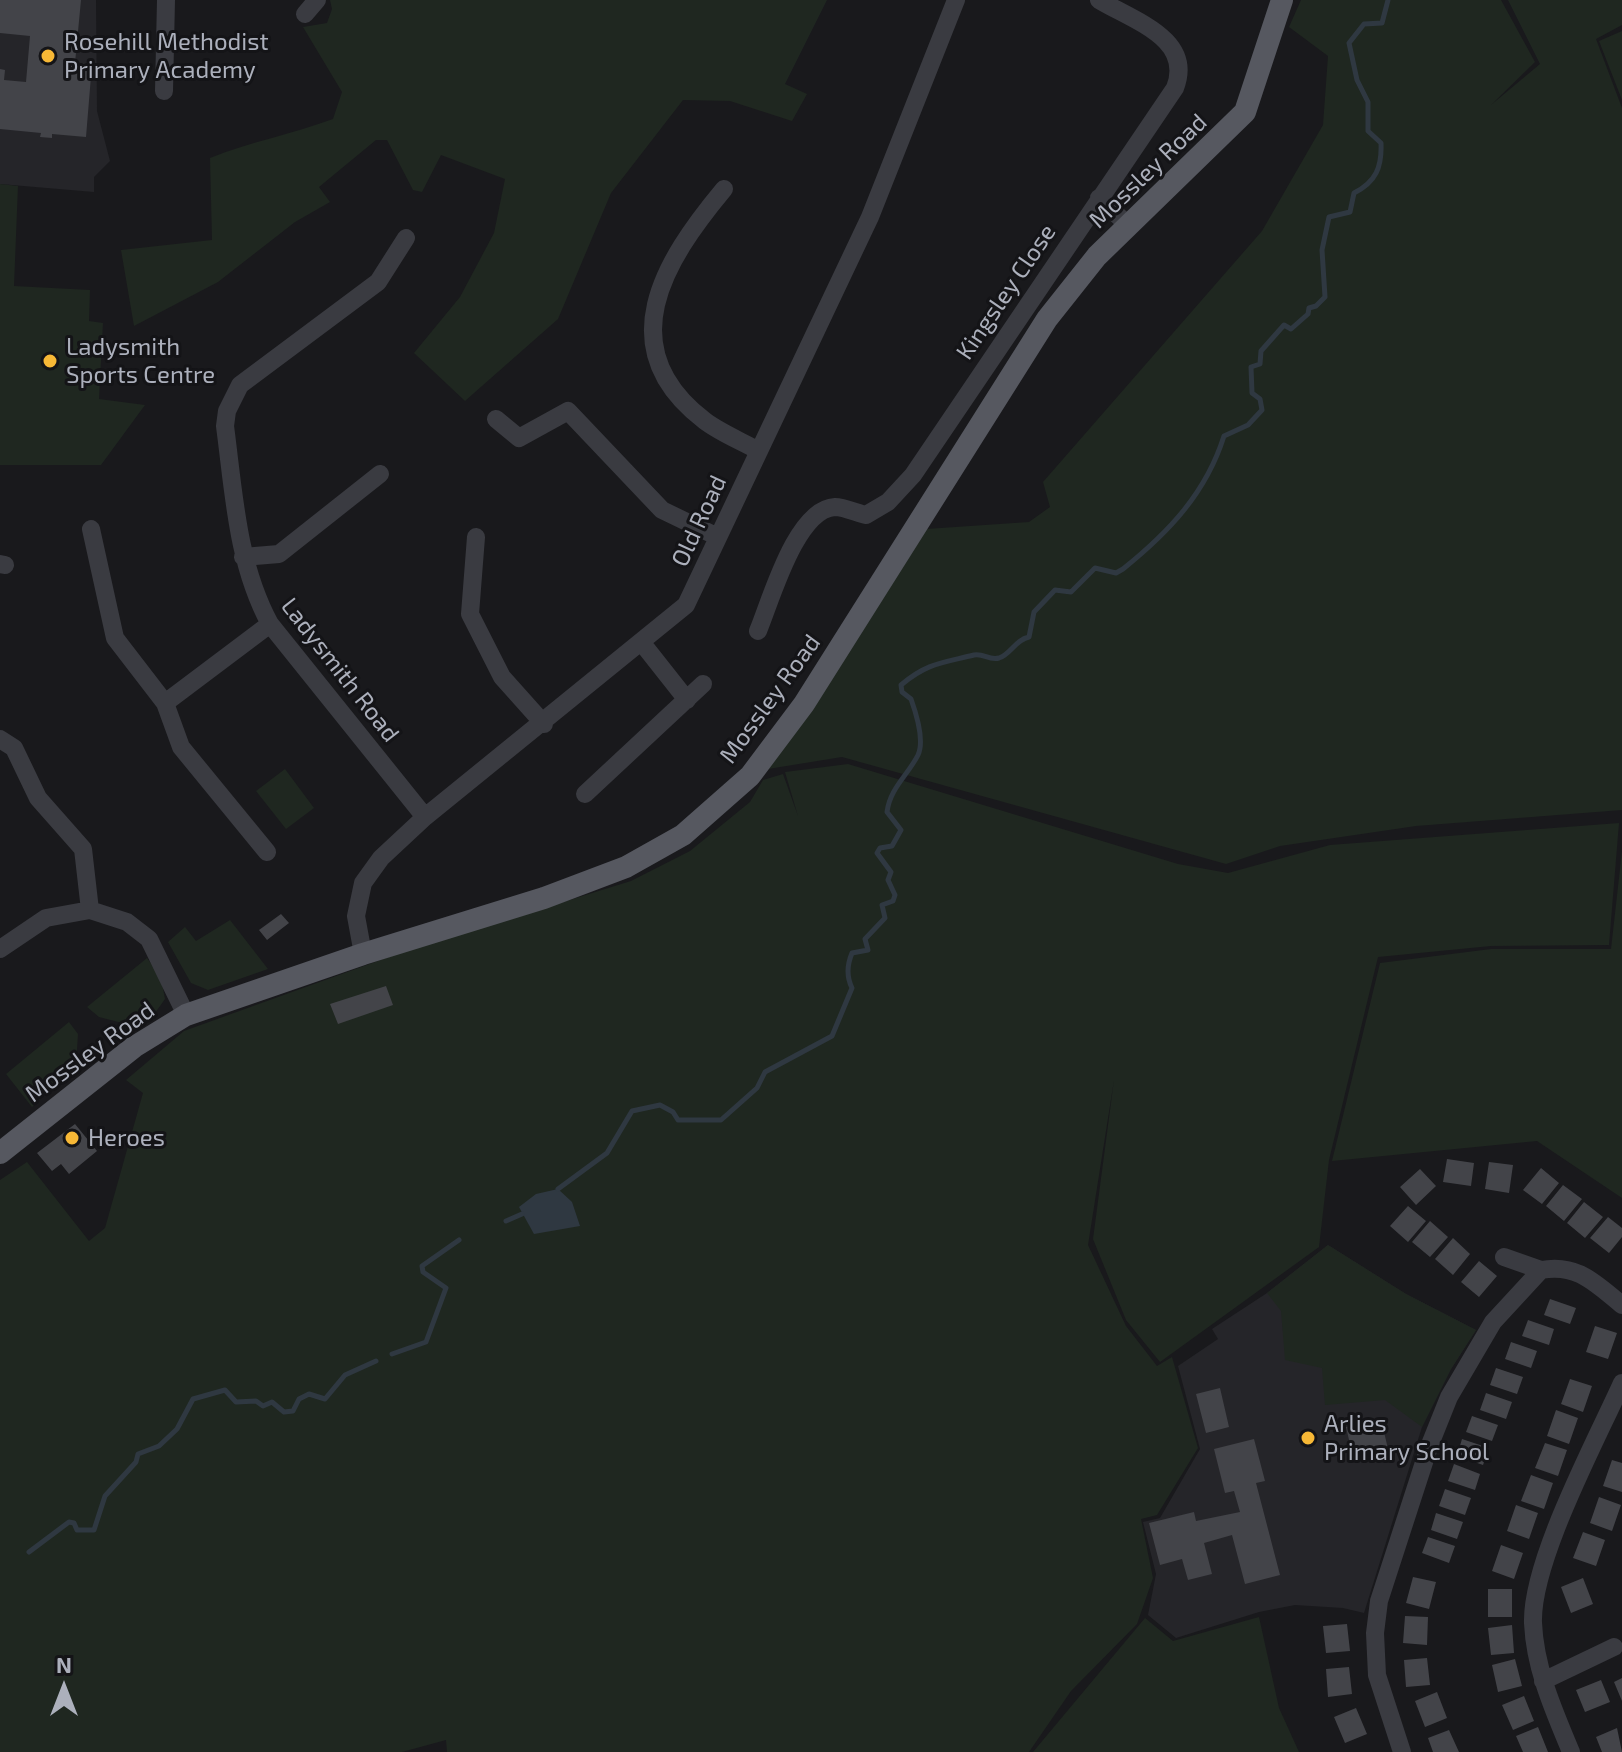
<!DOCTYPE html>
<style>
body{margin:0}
#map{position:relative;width:1622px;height:1752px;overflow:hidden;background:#19191c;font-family:"Exo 2",sans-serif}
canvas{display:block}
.north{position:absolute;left:24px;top:1648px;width:80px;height:80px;-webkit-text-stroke:6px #141417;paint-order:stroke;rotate:0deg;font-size:22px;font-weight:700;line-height:32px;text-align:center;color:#acb0bc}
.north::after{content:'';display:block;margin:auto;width:28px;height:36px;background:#acb0bc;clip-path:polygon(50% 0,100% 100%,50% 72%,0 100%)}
</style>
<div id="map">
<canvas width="1622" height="1752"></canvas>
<div class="north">N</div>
</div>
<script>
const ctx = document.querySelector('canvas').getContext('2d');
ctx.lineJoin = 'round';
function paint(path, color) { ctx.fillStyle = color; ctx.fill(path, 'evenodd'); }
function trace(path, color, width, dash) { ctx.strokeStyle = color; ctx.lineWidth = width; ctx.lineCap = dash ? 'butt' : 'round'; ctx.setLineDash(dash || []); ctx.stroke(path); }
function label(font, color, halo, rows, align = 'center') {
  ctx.font = font + ' "Exo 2",sans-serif'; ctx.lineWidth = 6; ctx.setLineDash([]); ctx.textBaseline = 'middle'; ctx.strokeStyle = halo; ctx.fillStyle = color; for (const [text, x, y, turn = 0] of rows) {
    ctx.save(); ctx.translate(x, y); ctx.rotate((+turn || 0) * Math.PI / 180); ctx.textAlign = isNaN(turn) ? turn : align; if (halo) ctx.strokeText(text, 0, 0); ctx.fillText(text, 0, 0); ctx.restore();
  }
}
paint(new Path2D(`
 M0,0H96L97,111L110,161L94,177V192L0,184Z
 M1328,1245L1406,1294L1476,1330L1451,1369L1422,1427L1364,1613L1343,1608L1295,1605L1259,1612L1176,1638L1148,1615L1156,1574L1143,1522L1160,1518L1200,1449L1178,1366L1218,1339L1212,1329L1267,1293Z`), '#252529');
paint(new Path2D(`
 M330,0H827L785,84L807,94L792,121L730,101L683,100L611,193L558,319L465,401L414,353L460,297L494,233L505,179L441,155L422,192L413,190L387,140H376L319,187L330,202L295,222L218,282L134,326L121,250L212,240L210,158C250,142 292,134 333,119L342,92L303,27L327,23L332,9Z
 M1301,0H1501L1535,62L1491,105L1540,64L1508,0H1622V25L1596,39L1622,108V810L1416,826L1280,846L1226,864L842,757L768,769L926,529L1029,522L1050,507L1043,482L1262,231L1323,125L1328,56L1289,27Z
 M1622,31V100L1599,41Z
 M0,184L18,186L14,286L90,290L89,321L103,323L99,399L145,405L101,465H0Z
 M848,764L1178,864L1228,873L1330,845L1619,823L1609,945L1491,946L1378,957L1329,1160L1319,1247L1160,1362L1126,1320L1093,1239L1114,1080L1088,1245L1126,1326L1157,1366L1172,1357L1198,1448L1157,1515L1141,1519L1153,1578L1137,1624L1071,1691L1029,1752H447L446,1740L402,1752H0V1180L27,1162L89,1241L105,1228L143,1093L126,1080L184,1031L411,949L631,881L690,851L750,802L763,780L783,774L798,816L785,772Z
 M285,769L314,808L286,829L256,791Z
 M1622,851V1198L1537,1141L1332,1161L1380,963L1491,949H1611Z
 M230,920L268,969L208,990L191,983L168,942L185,927L196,941Z
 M147,958L161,978L165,999L155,1013L130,1025L99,1017L87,1007Z
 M69,1022L78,1034L76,1065L32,1107L6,1074Z
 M1328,1245L1406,1294L1476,1330L1451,1369L1422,1427L1385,1400L1325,1405L1322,1368L1285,1360L1281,1311L1267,1293Z
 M1259,1617L1279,1708L1299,1752H1033L1145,1618L1173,1641Z`), '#1f2720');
paint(new Path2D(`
 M558,1189L572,1202L580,1226L534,1234L519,1207L536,1194Z`), '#2f3841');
trace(new Path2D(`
 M558,1189L607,1153L632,1111L660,1105L673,1112L678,1120H721L757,1088L765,1072L832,1036L852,988C846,976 847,965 852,953L868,950L865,939L885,918L882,905L893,901L895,895L888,880L891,872L877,853L880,848L892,846L901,830L887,812C890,788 908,775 918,755C925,740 916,713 911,699L902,692L901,685C927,663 942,663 974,655C984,653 989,661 999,658C1011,654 1015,640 1029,637L1034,612L1055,590L1071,592L1095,568L1116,573L1123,569C1169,532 1206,493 1224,436L1248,425L1262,410L1260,399L1252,393L1251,367L1260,364L1261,351L1284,325L1291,329L1308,314L1309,308L1316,306L1325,297L1322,250L1329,217L1350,212L1354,193C1376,182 1382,167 1381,143L1368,131V102L1357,80L1349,43L1364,24L1382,23L1388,0
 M506,1221L522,1214
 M392,1354L426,1342L446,1288L423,1272L422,1266L459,1240
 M29,1552L69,1522L74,1523L77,1530H94L105,1496L136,1462L138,1454L159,1446L177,1429L193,1399L225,1390L236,1402L256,1401L263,1406L272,1402L284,1412L293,1411L299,1399L309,1394L325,1399L345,1375L376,1361`), '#2f3841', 5);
paint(new Path2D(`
 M0,0H81L75,63L92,64L86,137L52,134V138L40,137L41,133L0,129V69L5,70L4,80L26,82L30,36L0,33Z
 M281,914L289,923L267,940L259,930Z
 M386,986L393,1005L338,1024L330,1004Z
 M75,1124L97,1151L69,1174L61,1164L52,1171L37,1153Z
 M1447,1159L1474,1163L1471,1186L1443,1182Z
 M1489,1162L1513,1165L1509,1193L1485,1189Z
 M1541,1168L1559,1183L1542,1204L1523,1190Z
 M1420,1169L1436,1186L1416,1205L1400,1187Z
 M1563,1185L1582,1199L1564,1221L1546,1206Z
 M1584,1202L1603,1217L1585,1238L1567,1223Z
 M1408,1206L1426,1221L1408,1242L1390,1226Z
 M1608,1217L1622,1228V1237L1609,1253L1590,1238Z
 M1430,1221L1448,1237L1430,1257L1412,1242Z
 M1453,1238L1470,1254L1453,1275L1435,1259Z
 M1479,1261L1497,1276L1479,1297L1461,1282Z
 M1550,1299L1576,1308L1570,1324L1544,1315Z
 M1528,1320L1554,1329L1549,1345L1522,1336Z
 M1595,1326L1617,1333L1608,1359L1586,1352Z
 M1511,1342L1537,1351L1531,1368L1505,1359Z
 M1496,1368L1523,1377L1517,1394L1490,1385Z
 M1570,1379L1592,1386L1583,1412L1561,1404Z
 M1220,1388L1229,1427L1206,1433L1196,1394Z
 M1486,1393L1512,1402L1506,1419L1480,1410Z
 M1556,1410L1578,1418L1569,1444L1547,1436Z
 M1472,1416L1498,1425L1492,1441L1466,1432Z
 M1381,1419L1388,1449L1353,1457L1346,1427Z
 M1254,1439L1265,1481L1256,1483L1280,1575L1245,1584L1232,1535L1204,1543L1212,1574L1188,1580L1182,1559L1160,1565L1149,1523L1194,1512L1196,1521L1240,1512L1234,1491L1225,1493L1214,1449Z
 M1462,1439L1489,1448L1483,1465L1457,1456Z
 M1545,1443L1567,1450L1558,1476L1535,1468Z
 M1612,1460L1622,1463V1492L1603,1486Z
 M1454,1464L1480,1474L1475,1490L1448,1481Z
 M1531,1475L1553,1483L1544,1509L1521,1501Z
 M1445,1489L1471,1498L1465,1515L1439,1506Z
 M1599,1497L1621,1505L1612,1531L1590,1523Z
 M1516,1505L1538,1513L1529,1539L1507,1531Z
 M1436,1513L1463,1522L1457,1539L1431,1530Z
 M1583,1532L1605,1540L1596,1566L1573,1558Z
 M1428,1537L1455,1546L1449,1563L1422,1553Z
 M1501,1545L1523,1553L1514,1579L1492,1571Z
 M1413,1577L1436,1582L1429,1609L1406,1603Z
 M1583,1578L1593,1604L1571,1613L1561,1587Z
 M1488,1589H1512V1617H1488Z
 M1405,1616L1428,1617L1427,1645L1403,1643Z
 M1347,1624L1350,1651L1326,1653L1323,1626Z
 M1512,1625L1514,1653L1491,1655L1488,1628Z
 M1427,1658L1430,1685L1406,1687L1404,1660Z
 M1515,1659L1522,1686L1498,1692L1492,1665Z
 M1349,1667L1352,1694L1328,1697L1326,1669Z
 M1622,1678V1701L1614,1682Z
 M1601,1680L1610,1702L1585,1712L1576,1690Z
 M1437,1692L1447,1718L1425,1727L1415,1701Z
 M1524,1696L1534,1721L1513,1730L1502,1705Z
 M1356,1708L1367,1734L1345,1743L1334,1717Z
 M1538,1727L1548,1752H1523L1516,1736Z
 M1617,1728L1622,1752H1602L1596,1737Z
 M1449,1730L1459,1752H1433L1428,1738Z`), '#434449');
trace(new Path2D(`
 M305,14L317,0
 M164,91L166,0
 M724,189C664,261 609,348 705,421C721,433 741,441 759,451
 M1099,198L1129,226
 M406,238L378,282L240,385L227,411L225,426C234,494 237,563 270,624L425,817
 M496,419L519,438L568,411L662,510L718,537
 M91,529L115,638L165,703
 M476,537L470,614L502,677L544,724
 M243,557L279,554L380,474
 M0,564L5,565
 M758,631C771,600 796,509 835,507C844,507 857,513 866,515L888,502L913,475L1175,88C1194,39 1134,21 1099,0
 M642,643L687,700
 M0,739L14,748L38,798L83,849L90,910L127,922L149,939L186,1015
 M585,794L703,684
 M267,852L181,747L165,703L270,624
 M0,949L46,918L90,910
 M363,954L356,916L363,883L381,858L425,817L686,605L870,217L956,0
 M1504,1257L1541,1270
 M1543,1681L1614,1647
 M1402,1752L1377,1675L1375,1633L1379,1601L1429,1447L1449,1397L1493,1322L1541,1270C1577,1263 1595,1283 1622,1305
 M1571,1752C1554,1711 1535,1669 1533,1623C1531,1562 1595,1443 1622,1383`), '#3a3b41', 18);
trace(new Path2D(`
 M0,1153L134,1047L186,1015L363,954L544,898L626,867L683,835L750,776L804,704L1047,319L1097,256L1245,112L1282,0`), '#565860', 22);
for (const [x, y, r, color] of [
 [48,56,8,"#f7b836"],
 [50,361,8,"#f7b836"],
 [72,1138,8,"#f7b836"],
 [1308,1438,8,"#f7b836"]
]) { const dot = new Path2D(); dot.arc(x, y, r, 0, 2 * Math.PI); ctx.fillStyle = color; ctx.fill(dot); trace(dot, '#141417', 3); }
label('24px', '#acb0bc', '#141417', [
 ["Rosehill Methodist",64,42],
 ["Primary Academy",64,70],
 ["Ladysmith",66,347],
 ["Sports Centre",66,375],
 ["Heroes",88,1138],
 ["Arlies",1324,1424],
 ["Primary School",1324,1452]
], 'left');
label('24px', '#acb0bc', '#141417', [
 ["Mossley Road",1148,171,-44],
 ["Kingsley Close",1006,292,-56],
 ["Old Road",699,521,-65],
 ["Ladysmith Road",340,670,52],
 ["Mossley Road",770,699,-54],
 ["Mossley Road",90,1052,-36]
]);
</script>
